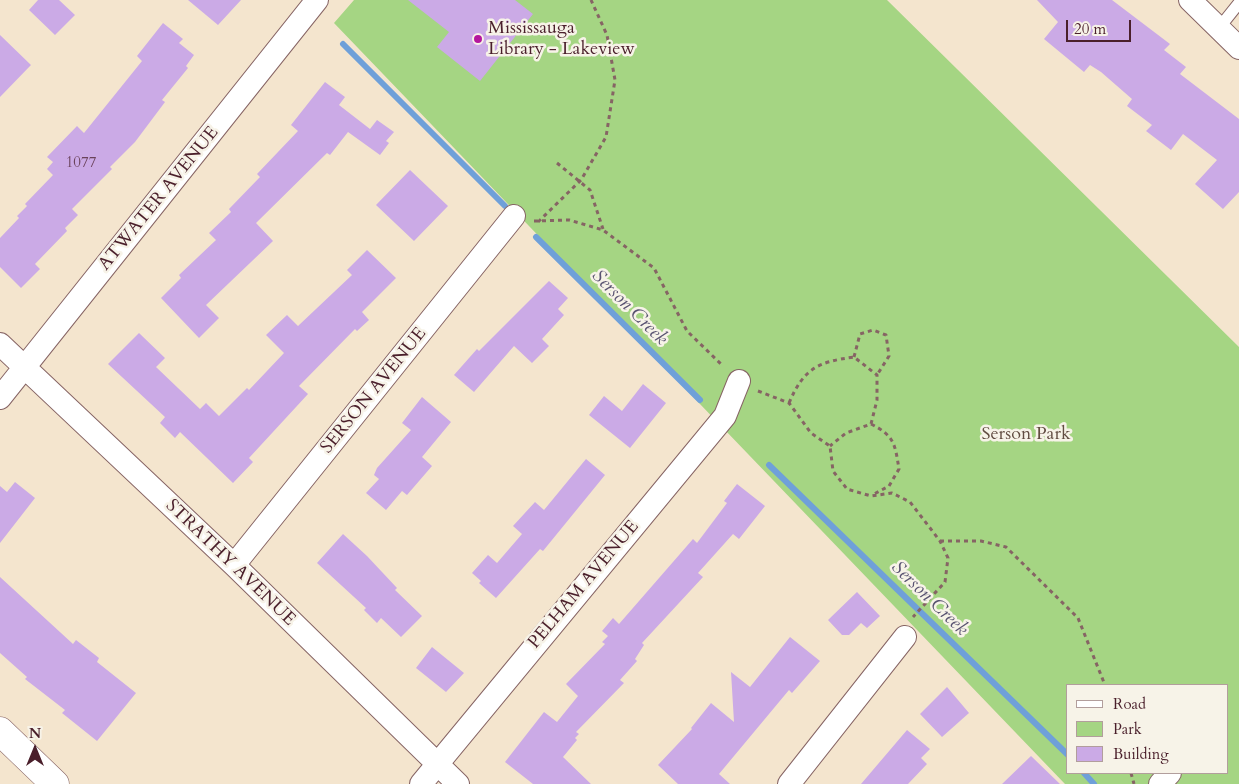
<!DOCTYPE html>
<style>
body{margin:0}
#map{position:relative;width:1239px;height:784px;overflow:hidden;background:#f4e5ce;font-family:Cardo,serif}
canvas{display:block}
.legend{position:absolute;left:1066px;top:684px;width:162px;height:90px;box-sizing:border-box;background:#f7f3e8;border:1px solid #b29e9c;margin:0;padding:6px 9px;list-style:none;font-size:15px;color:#4a1f2b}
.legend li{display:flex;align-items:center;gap:10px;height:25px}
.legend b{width:25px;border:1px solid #b29e9c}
.north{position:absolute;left:10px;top:724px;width:50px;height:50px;-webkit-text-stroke:4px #f7f3e8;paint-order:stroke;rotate:0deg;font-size:14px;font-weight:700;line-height:20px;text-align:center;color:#4a1f2b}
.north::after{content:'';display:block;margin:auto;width:18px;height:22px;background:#4a1f2b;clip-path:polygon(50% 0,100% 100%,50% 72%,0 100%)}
.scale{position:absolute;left:1066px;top:20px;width:65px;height:22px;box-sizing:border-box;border:2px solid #4a1f2b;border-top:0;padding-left:6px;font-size:15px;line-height:18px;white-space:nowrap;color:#4a1f2b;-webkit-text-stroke:4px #f7f3e8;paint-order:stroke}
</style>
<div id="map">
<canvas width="1239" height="784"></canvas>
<ul class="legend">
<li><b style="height:6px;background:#fff"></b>Road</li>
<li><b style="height:14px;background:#a5d583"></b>Park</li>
<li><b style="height:14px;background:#cbaae6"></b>Building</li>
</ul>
<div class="north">N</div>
<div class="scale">20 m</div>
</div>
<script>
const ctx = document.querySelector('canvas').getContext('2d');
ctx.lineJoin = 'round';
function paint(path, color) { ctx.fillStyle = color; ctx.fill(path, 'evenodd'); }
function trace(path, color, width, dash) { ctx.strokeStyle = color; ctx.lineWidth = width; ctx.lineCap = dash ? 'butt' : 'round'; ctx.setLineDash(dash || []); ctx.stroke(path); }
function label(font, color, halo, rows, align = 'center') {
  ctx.font = font + ' Cardo,serif'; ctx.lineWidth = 5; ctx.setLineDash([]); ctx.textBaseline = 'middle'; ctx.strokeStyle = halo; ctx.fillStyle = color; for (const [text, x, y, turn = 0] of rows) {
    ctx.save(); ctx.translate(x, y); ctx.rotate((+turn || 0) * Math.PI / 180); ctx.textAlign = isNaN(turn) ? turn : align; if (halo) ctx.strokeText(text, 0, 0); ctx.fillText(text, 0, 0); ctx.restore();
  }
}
paint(new Path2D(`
 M354,0H887L1239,347V784H1065L334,23ZM1068,685H1228V773H1068Z`), '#a5d583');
trace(new Path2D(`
 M343,44L505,206
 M536,237L700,400
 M769,465L1068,755
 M1084,773L1094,784`), '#6fa0d9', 6);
paint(new Path2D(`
 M38,0H59L75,15L55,35L29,10Z
 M188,0H241L218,25Z
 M408,0H515L533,14L480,81L437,47L449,32Z
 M1037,0H1112L1170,44L1164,50L1186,67L1180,74L1239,119V192L1223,209L1195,184L1217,160L1183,134L1171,150L1146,131L1152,125L1127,106L1132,99L1101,72L1090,65L1084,72L1044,39L1058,22Z
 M163,23L183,39L179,43L194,55L186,66L188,68L162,100L165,102L135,142L110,167L112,169L72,209L78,215L65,228L67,231L35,264L40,269L21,288L0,267V238L19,218L17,216L27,206L25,204L53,175L47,169L53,162L47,157L77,126L84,133L142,61L137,56Z
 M0,35L31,65L0,97Z
 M325,82L345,97L339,105L370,129L377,120L394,132L386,141L389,143L380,155L348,132L330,155L327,153L256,223L273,241L206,305L219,318L199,338L161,298L181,278L179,275L216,240L209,233L231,212L229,209L260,177L257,174L298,131L291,125Z
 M410,170L448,206L414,241L376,205Z
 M367,250L396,278L362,312L369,320L357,331L355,329L299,386L308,394L249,458L253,462L233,483L180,432L175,438L160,423L165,417L108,364L139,333L165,358L156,367L200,409L206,403L219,416L247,388L249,390L284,353L266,335L287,315L298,326L352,275L347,270Z
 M549,281L568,298L558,309L564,315L542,339L549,346L532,363L514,346L474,392L454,375L477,349L479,351Z
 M643,384L666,403L630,448L589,415L604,396L622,411Z
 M422,397L451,422L422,457L432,466L407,495L402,491L386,510L366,493L379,479L374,475L377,468L411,430L402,423Z
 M586,459L605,475L543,551L540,549L496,598L479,583L481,581L472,573L488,555L497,563L522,534L513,526L535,502L544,510Z
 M15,482L35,498L0,543V486L7,492Z
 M737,484L765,506L739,539L733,534L698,573L703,577L642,643L644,645L635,659L637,661L620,680L624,683L576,732L579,734L575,738L577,740L563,757L591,784H533L505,762L544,712L557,722L578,696L566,684L605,644L602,642L608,636L602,631L613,618L619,624L693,539L697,543L727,503L724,501Z
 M343,534L367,556L397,588L395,590L422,616L401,637L381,618L377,623L364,610L366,608L317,563Z
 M0,577L73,644L76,640L99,658L97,662L136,693L97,741L62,713L65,710L25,679L27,677L0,653Z
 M857,592L880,616L867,628L861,623L849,635H842L828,620Z
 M790,637L820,661L792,693L789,690L719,774L730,784H678L658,765L692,729L691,728L711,703L734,722L731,672L750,687Z
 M432,647L464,673L446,692L416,668Z
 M947,687L969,713L942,737L920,714Z
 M907,730L930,749L921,758L927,764L908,784H861Z
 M1031,756L1060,784H1002Z`), '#cbaae6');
const service = new Path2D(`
 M1219,28L1239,3`);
const minor = new Path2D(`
 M1190,0L1239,48
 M0,344L234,565L458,784
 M0,398L317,0
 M234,565L514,216
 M421,784L725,416L739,381
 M789,784L905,637
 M1160,784L1170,773`);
const tertiary = new Path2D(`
 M0,731L55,784`);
trace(service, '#866464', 13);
trace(minor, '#866464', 24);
trace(tertiary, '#866464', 29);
trace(new Path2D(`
 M557,163L590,190L603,229
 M534,221L569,220L603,230L654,268L687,331L723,366
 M538,222L581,180L606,137L615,80L607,35L591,0
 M854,357L860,334L873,330L886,335L889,356L877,375
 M758,391L789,403L811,433L830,446L833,471L847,489L871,496L892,493L910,502L940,541L948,558L945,582L913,617
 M789,403C804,368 818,362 854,357L877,375V400L871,424L846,433L830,446
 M871,424C895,436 895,445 899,469L889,486L874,494
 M940,541H981L1006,547L1078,618L1105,685
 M1131,773L1134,784`), '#866464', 3, [4, 4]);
trace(service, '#fff', 11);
trace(minor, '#fff', 22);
trace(tertiary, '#fff', 28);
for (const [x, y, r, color] of [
 [478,39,5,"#b5179e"]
]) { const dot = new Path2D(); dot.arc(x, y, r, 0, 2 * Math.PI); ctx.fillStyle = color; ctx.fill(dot); trace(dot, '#f7f3e8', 2); }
label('15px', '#6a425a', null, [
 ["1077",81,164]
]);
label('18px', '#4a1f2b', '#f7f3e8', [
 ["Mississauga",488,29],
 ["Library - Lakeview",488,50]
], 'left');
label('18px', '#4a1f2b', '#f7f3e8', [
 ["ATWATER AVENUE",159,199,-51],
 ["SERSON AVENUE",374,391,-51],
 ["STRATHY AVENUE",230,563,44],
 ["PELHAM AVENUE",584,585,-50]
]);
label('18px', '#614c41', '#f7f3e8', [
 ["Serson Park",1026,435]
]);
label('italic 19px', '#595371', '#f7f3e8', [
 ["Serson Creek",629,308,45],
 ["Serson Creek",929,599,44]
]);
</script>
